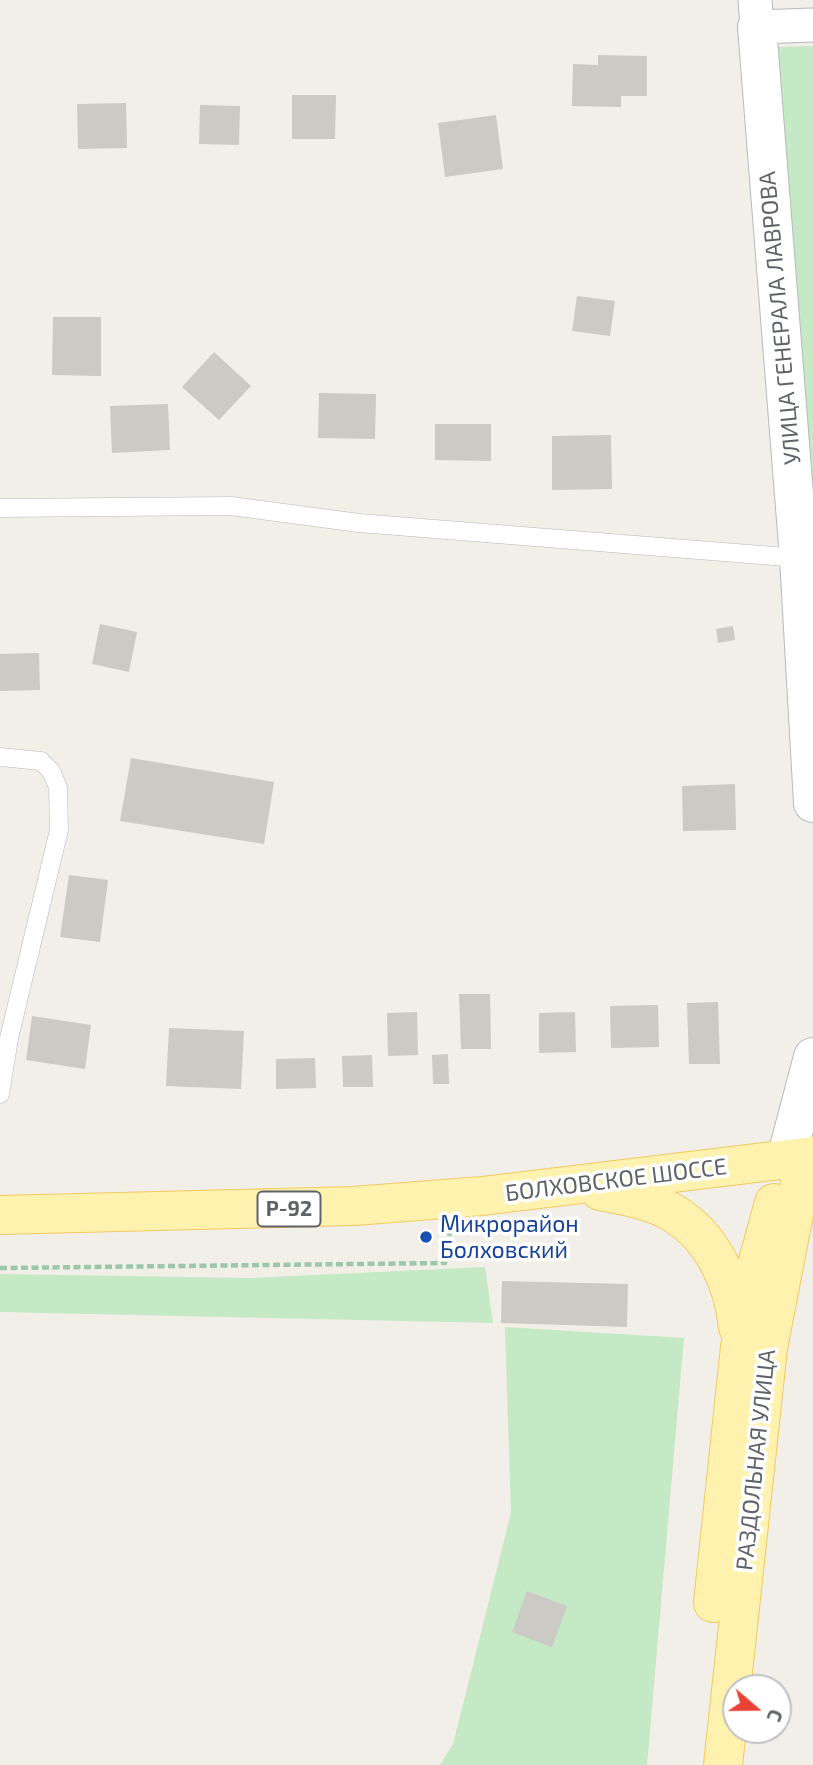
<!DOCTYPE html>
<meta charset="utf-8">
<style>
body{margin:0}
#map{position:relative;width:813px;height:1765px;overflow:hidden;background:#f1efe8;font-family:"Exo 2",sans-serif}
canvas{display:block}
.north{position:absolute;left:722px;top:1674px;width:70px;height:70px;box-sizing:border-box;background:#fff;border:2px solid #bfc1c3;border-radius:50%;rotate:110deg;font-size:19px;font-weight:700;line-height:28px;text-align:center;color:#5f6368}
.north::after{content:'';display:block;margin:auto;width:24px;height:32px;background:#ea4335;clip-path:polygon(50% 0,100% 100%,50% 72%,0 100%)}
</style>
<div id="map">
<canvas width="813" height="1765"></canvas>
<div class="north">С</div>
</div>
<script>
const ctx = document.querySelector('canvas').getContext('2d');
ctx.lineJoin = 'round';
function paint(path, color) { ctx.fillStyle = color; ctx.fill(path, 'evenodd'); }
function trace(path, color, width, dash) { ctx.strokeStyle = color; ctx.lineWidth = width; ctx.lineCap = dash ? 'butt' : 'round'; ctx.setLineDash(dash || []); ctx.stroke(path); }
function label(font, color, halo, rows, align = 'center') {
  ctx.font = font + ' "Exo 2",sans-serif'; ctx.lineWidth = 7; ctx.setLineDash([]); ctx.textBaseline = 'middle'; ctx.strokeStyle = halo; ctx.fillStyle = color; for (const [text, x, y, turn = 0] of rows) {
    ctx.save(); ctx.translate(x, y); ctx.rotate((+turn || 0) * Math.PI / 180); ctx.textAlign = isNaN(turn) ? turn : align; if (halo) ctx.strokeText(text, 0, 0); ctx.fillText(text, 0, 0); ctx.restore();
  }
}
paint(new Path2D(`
 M813,46V534L774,47Z
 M485,1267L493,1323L0,1312V1274L250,1278Z
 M505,1327L684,1338L647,1765H440L453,1744L511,1513Z`), '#c5e8c5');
paint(new Path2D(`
 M598,55L647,56V96H621V107L572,106L573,64L598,65Z
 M292,95H336L335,139H292Z
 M126,103L127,148L78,149L77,104Z
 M200,105L240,106L239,145L199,144Z
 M496,115L503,169L445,177L438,123Z
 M577,296L615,301L610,336L572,331Z
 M53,317H101V376L52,375Z
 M214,352L251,386L219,420L182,387Z
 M319,393L376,394L375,439L318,438Z
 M168,404L170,450L112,453L110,406Z
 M435,424H491V461L435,460Z
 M611,435L612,489L552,490V436Z
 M100,624L137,632L129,672L92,664Z
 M733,626L735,640L718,643L716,629Z
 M39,653L40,690L0,691V654Z
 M131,758L274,782L264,844L120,821Z
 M735,784L736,830L683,831L682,786Z
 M69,875L108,880L100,942L60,937Z
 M459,994H490L491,1049H461Z
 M718,1002L720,1064H689L687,1003Z
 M658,1005L659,1047L611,1048L610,1006Z
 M417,1012L418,1055L388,1056L387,1013Z
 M575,1012L576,1052L539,1053V1013Z
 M32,1016L91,1025L85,1069L26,1060Z
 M169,1028L244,1031L241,1089L166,1086Z
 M448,1054L449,1084H433L432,1055Z
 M372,1055L373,1087H343L342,1056Z
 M315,1058L316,1088L276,1089V1059Z
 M502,1281L628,1284L627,1327L501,1323Z
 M527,1591L567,1606L552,1647L512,1632Z`), '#cccac5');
const lane = new Path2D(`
 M0,508L231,506L359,523L799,558
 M0,757L41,761L51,771L58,787L59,830L9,1038L0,1094`);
const street = new Path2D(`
 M755,0L757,27L813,25`);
const secondary = new Path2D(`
 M757,27L799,558L813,803
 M786,1159L813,1057`);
const primary = new Path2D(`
 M600,1191C624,1196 652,1200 673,1213C713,1237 733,1282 738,1327
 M0,1215L354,1206L482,1196L813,1156
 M713,1603L740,1347L752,1283L774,1203
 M723,1765L768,1348L805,1157`);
trace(lane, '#b5b8bc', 19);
trace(street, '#b5b8bc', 35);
trace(secondary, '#b6babf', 40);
trace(primary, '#f2c960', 40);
trace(new Path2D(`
 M0,1268L445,1263L450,1231`), '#9cc7a9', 4.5, [7, 3.5]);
trace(lane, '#fff', 18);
trace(street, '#fff', 33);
trace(secondary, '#fff', 38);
trace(primary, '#fff2af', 38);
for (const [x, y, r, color] of [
 [426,1237,7,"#1a4fb4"]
]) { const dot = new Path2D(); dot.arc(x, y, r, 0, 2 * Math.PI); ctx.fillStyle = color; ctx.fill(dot); trace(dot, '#fff', 2.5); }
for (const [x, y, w] of [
 [289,1209,63]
]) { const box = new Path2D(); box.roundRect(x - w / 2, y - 17.5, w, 35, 5); ctx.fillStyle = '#fff'; ctx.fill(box); trace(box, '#5f6368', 2); }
label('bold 21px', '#5f6368', null, [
 ["Р-92",289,1209]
]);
label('23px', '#5f6368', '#fff', [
 ["УЛИЦА ГЕНЕРАЛА ЛАВРОВА",780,318,-95],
 ["БОЛХОВСКОЕ ШОССЕ",616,1180,-7],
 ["РАЗДОЛЬНАЯ УЛИЦА",756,1460,-84]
]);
label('23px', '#164399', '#fff', [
 ["Микрорайон",440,1224],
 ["Болховский",440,1250]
], 'left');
</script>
